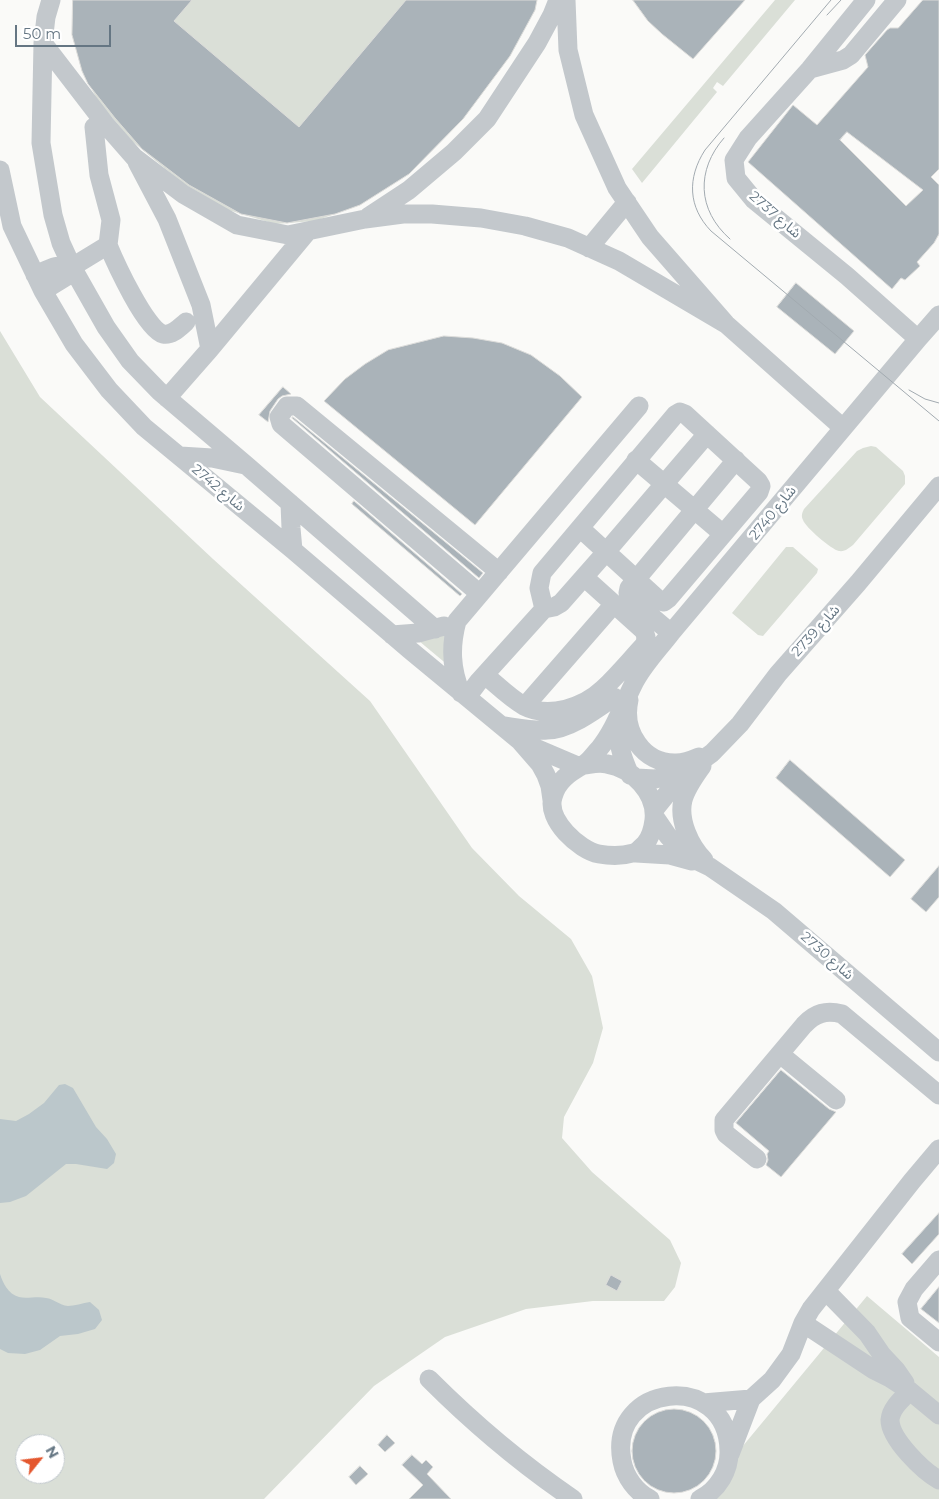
<!DOCTYPE html>
<meta charset="utf-8">
<style>
body{margin:0}
#map{position:relative;width:939px;height:1499px;overflow:hidden;background:#fafaf8;font-family:Montserrat,sans-serif}
canvas{display:block}
.north{position:absolute;left:15px;top:1434px;width:50px;height:50px;box-sizing:border-box;background:#fff;border:1px solid #c1c8cd;border-radius:50%;rotate:61deg;font-size:14px;font-weight:700;line-height:20px;text-align:center;color:#657683}
.north::after{content:'';display:block;margin:auto;width:18px;height:22px;background:#e4572e;clip-path:polygon(50% 0,100% 100%,50% 72%,0 100%)}
.scale{position:absolute;left:15px;top:25px;width:96px;height:22px;box-sizing:border-box;border:2px solid #657683;border-top:0;padding-left:6px;font-size:15px;line-height:18px;white-space:nowrap;color:#657683;-webkit-text-stroke:4px #fff;paint-order:stroke}
</style>
<div id="map">
<canvas width="939" height="1499"></canvas>
<div class="north">N</div>
<div class="scale">50 m</div>
</div>
<script>
const ctx = document.querySelector('canvas').getContext('2d');
ctx.lineJoin = 'round';
function paint(path, color) { ctx.fillStyle = color; ctx.fill(path, 'evenodd'); }
function trace(path, color, width, dash) { ctx.strokeStyle = color; ctx.lineWidth = width; ctx.lineCap = dash ? 'butt' : 'round'; ctx.setLineDash(dash || []); ctx.stroke(path); }
function label(font, color, halo, rows, align = 'center') {
  ctx.font = font + ' Montserrat,"Noto Sans Arabic",sans-serif'; ctx.lineWidth = 5; ctx.setLineDash([]); ctx.textBaseline = 'middle'; ctx.strokeStyle = halo; ctx.fillStyle = color; for (const [text, x, y, turn = 0] of rows) {
    ctx.save(); ctx.translate(x, y); ctx.rotate((+turn || 0) * Math.PI / 180); ctx.textAlign = isNaN(turn) ? turn : align; if (halo) ctx.strokeText(text, 0, 0); ctx.fillText(text, 0, 0); ctx.restore();
  }
}
paint(new Path2D(`
 M73,0H537L535,10L510,56L463,119L360,205L315,221L275,224L228,210L181,182L132,141L98,101L82,71L72,35Z
 M775,0H795L723,86L717,82L713,88L717,92L642,183L632,169Z
 M0,331L40,397L213,559L370,701L472,848L519,896L571,939L592,976L603,1028L593,1063L564,1117L562,1138L592,1172L670,1240L681,1263L675,1287L664,1301H593L526,1309L445,1337L374,1386L264,1499H0ZM25,1444H55V1474H25Z
 M871,446L876,447L903,471L905,476V484L853,545C849,548 845,552 839,551C832,550 805,527 803,520C801,516 802,513 804,509L857,451L863,448Z
 M786,547H793L818,569L817,573L763,636L758,635L732,613Z
 M452,625L449,666L413,636Z
 M867,1296L939,1357V1499H699Z`), '#dadfd7');
paint(new Path2D(`
 M65,1084L73,1088L96,1127L107,1139L116,1154L114,1163L107,1169L76,1164H66L26,1196L10,1202L0,1203V1119L16,1121L29,1114L44,1103L59,1085Z
 M0,1274C3,1283 8,1294 19,1297C26,1299 38,1296 46,1298C54,1299 59,1305 68,1306C74,1306 83,1303 90,1302L99,1310L102,1320L95,1329L78,1334L60,1336L40,1350L25,1354L8,1353L0,1349Z`), '#bbc7cb');
const building = new Path2D(`
 M73,0H192L174,21L299,127L406,0H537L535,10L510,56L463,119L409,174L360,205L335,214L287,223L241,214L189,185L142,149L115,118L88,84L82,71L72,35Z
 M633,0H745L693,59L662,34L648,21Z
 M923,0H939V169L931,177L939,185V234L934,243L917,262L920,266L905,280L901,278L892,289L748,162L793,105L817,125L868,67L865,55L887,30L890,28H898ZM847,132L923,190L906,206L840,140Z
 M796,283L854,331L835,354L777,307Z
 M444,336L473,338L502,343L531,355L560,376L582,397L475,525L324,401L345,379L365,364L388,350Z
 M283,387L291,394L282,396L278,399L270,411L268,422L259,415Z
 M293,417L483,573L479,578L292,418Z
 M354,501L462,594L460,596L352,504Z
 M790,760L905,860L890,877L776,778Z
 M939,866V897L926,912L911,899Z
 M781,1070L829,1109L836,1112L781,1177L766,1165L768,1160L767,1154L769,1151L736,1123Z
 M939,1213V1234L912,1264L902,1254Z
 M611,1275L622,1281L617,1291L606,1285Z
 M939,1287V1323L921,1309Z
 M632 1451a42 42 0 1 1 84 0a42 42 0 1 1-84 0Z
 M387,1435L395,1443L385,1452L378,1445Z
 M412,1455L422,1464L426,1460L433,1467L427,1474L451,1499H409L423,1485L402,1465Z
 M360,1466L368,1474L356,1485L349,1477Z`);
paint(building, '#aab3b9');
trace(building, '#dcdcda', 1);
trace(new Path2D(`
 M566,0L568,50L584,115L617,188L650,237L726,324L843,428
 M866,0L810,69L748,138L734,160L736,178L754,200L847,276L918,339
 M43,43L106,125L134,157L183,194L237,225L288,235L365,219L403,214H432L481,218L525,226L568,238L619,261L726,324
 M810,69L843,60L851,55L897,0
 M137,162L167,219L201,305L210,349
 M0,170L12,226L43,291L74,344L109,390L144,427L293,550L410,650L520,741L540,764L546,775L550,786L552,800
 M368,217L409,190L454,152L487,119L537,43L552,15L558,0
 M108,245C115,262 146,330 163,334C172,336 180,327 186,322
 M589,248L627,202
 M72,267L106,327L130,361L159,391L246,465L435,629
 M35,275C49,269 57,263 72,267L61,243L53,215L41,143L43,43L46,17L51,0
 M43,291L69,275L72,267L108,245L111,220L99,175L94,127
 M167,398L210,349L308,231
 M180,456L212,458L245,465
 M636,460L723,534
 M290,503L291,528L293,550
 M480,594L281,424L279,417L287,406H297L499,572
 M544,609L539,588L542,573L675,415L680,412L685,414L758,481L761,486L759,492L668,599L664,602L660,601L580,528
 M671,633L632,600L628,593L629,588L736,460
 M392,635L418,633L444,626
 M485,675C497,685 510,698 524,706C549,719 584,707 603,689C618,675 631,659 645,644L646,637L644,631L584,577
 M461,693C451,669 450,647 457,621L639,406
 M467,697L479,681L544,609L554,607L561,603L606,552L707,434
 M629,700C622,731 643,764 676,763C683,763 692,760 699,757
 M525,706L614,604
 M617,719C618,742 620,753 630,775
 M504,726C518,728 533,731 547,730C569,730 597,709 614,697
 M526,744L580,767
 M584,765C592,764 599,762 607,764C632,768 657,793 654,820C653,828 651,837 645,844C641,847 638,852 633,853C623,856 610,856 599,854C579,850 546,820 553,797C557,781 569,773 583,765C589,762 594,754 599,749C614,731 622,707 633,685C642,666 658,650 671,633L918,339L939,315
 M702,766C695,776 686,788 683,800C678,820 690,846 704,860
 M636,778L655,779L687,771
 M654,810L683,774L712,753L740,724L778,674L858,583L939,486
 M655,817L668,836L685,855L710,867L774,911L939,1052
 M636,853L670,855L692,861
 M780,1054L836,1100
 M757,1159L726,1134L724,1130V1120L804,1025C815,1013 826,1010 842,1014L939,1095
 M939,1260L914,1289L907,1302L910,1318L939,1342
 M826,1291L867,1333L882,1355L896,1370L905,1383
 M803,1323L874,1370L890,1378L910,1391L939,1415
 M429,1379C474,1424 520,1463 573,1499
 M910,1391C902,1399 891,1408 890,1420C890,1439 923,1471 939,1480
 M703,1403L751,1399
 M730,1454L751,1399L772,1380L791,1354L803,1323L811,1309L912,1181L939,1149
 M650,1499C636,1492 625,1477 622,1461C607,1383 727,1370 729,1450C730,1470 718,1490 700,1499`), '#c3c8cc', 19);
trace(new Path2D(`
 M831,0L705,150C687,178 688,207 711,231L939,421
 M827,15L841,0
 M724,138C696,170 697,210 730,239
 M909,390L925,399L939,403`), '#a2aab0', 1);
label('14px', '#657683', '#fff', [
 ["شارع 2737",775,215,41],
 ["شارع 2742",218,488,40],
 ["شارع 2740",773,513,-51],
 ["شارع 2739",816,631,-48],
 ["شارع 2730",827,956,41]
]);
</script>
